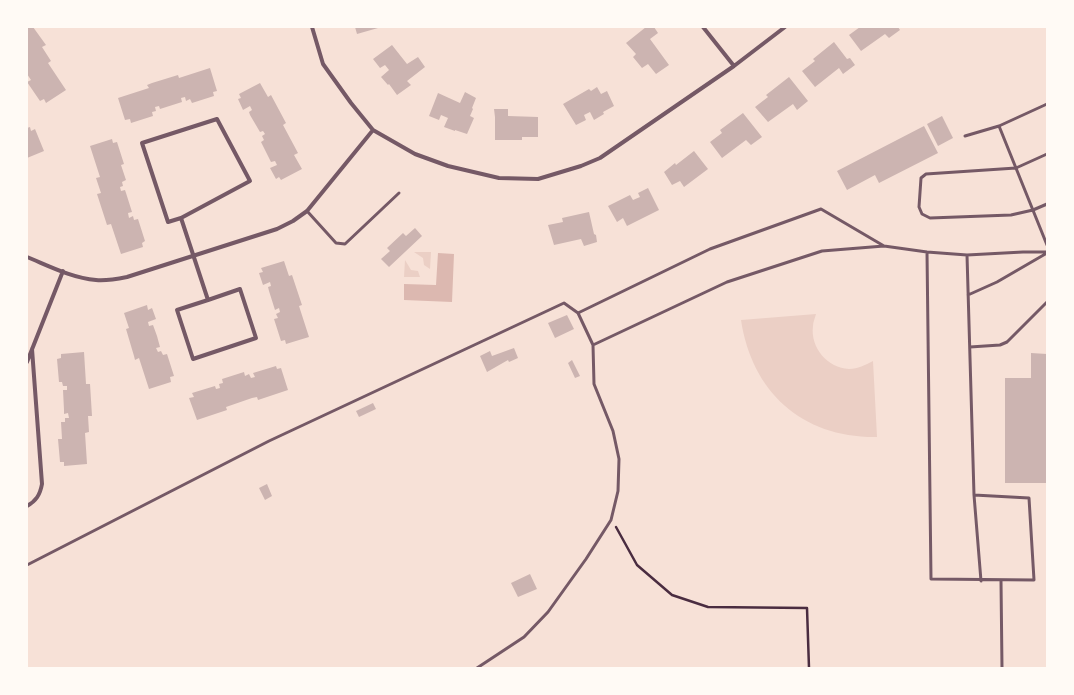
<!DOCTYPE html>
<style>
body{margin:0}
#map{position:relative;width:1074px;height:695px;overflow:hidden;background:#f7e1d7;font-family:"Fira Sans Condensed",sans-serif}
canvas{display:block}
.frame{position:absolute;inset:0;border:28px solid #fffaf5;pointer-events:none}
</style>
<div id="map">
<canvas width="1074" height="695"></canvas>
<div class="frame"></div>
</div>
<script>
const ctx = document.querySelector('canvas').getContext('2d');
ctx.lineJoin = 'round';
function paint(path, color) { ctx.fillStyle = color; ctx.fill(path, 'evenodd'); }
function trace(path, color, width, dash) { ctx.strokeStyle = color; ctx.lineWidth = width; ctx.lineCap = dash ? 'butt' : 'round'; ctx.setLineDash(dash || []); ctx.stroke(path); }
paint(new Path2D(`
 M414,252H431L430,269L424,265L423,258Z
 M405,260L411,270L418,271L420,277H404Z
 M816,314C815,318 813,322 813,326C810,348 828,368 849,369C858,369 865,365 873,361L877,437C803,438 752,393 741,320Z`), '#ebcfc5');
paint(new Path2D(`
 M438,253L454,254L452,302L404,300V284L436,285Z`), '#dcb8b0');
paint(new Path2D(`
 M27,27H33L46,45L42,47L51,61L48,63L66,90L46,103L44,99L40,101L27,82L31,80L27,74Z
 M355,27H378V28L357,34Z
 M646,27H654L658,33L650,39L669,65L656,74L648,64L642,68L633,57L636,54L626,43Z
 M860,27H898L900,30L889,38L885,34L861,51L849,35Z
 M834,42L847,59L850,58L855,65L843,74L839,68L815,87L802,71L815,61L813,59Z
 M392,45L407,64L418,57L425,67L407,81L411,85L397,95L389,84L388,85L381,77L389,70L385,65L380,68L373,59Z
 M210,68L217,91L213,92L214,96L192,103L190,99L186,101L185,97L181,98L182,102L160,109L159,106L155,107L156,111L152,112L153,116L131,123L130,119L125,120L118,98L149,88L147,85L152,83L178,75L179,78Z
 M789,77L808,101L797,110L793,104L768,122L755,107L768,97L766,95Z
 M260,83L268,97L271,95L286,123L283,125L298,153L294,155L302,169L281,180L279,177L276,179L270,168L277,165L275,161L271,162L261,142L264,140L262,136L265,134L263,131L260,132L250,115L249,112L252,110L250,106L243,110L238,99L241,98L239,94Z
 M597,87L601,94L607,91L614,106L603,112L604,114L594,120L590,112L584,115L586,120L576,125L563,104L589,89L591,91Z
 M465,92L476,98L472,108L473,109L470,116L474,118L467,134L455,130V131L444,127L448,118L441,115L439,120L429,116L438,93L460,103Z
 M494,109H508V116L538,117V137H522V140H495V117Z
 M743,113L762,137L751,145L746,140L722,158L710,142L722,133L720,130Z
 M942,116L953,138L938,146L927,124Z
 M924,126L938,153L879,183L875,175L847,190L837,171Z
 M30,127L31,131L35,129L44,151L27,158V128Z
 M112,139L113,143L117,142L124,164L121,165L126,180L122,182L123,186L120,187L121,191L125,190L126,193L132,212L128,213L129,218L133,216L134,220L138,219L145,241L142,243L143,247L121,254L111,224L107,225L97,194L101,193L96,178L100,177L90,146Z
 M694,151L708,169L684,187L680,181L672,185L664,172L675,163L676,165Z
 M648,188L659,210L627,226L623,218L617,222L608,206L630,195L633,200L640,197L638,193Z
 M589,212L594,234L596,235L597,242L584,246L581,239L554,245L548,225L563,222L562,218Z
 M415,228L422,236L389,267L381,259L390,251L387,248L403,233L406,236Z
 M284,261L289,276L292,275L302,305L299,306L309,337L286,344L285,340L281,341L274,319L278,318L276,314L280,312L279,308L275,310L269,291L268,287L271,286L270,282L263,285L259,273L263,272L261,268Z
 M147,305L148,310L152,308L156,319L148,322L149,326L153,325L157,336L160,347L156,348L158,352L161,351L163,355L167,354L174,376L170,377L171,382L149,389L139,358L135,360L134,356L126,329L129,328L124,313Z
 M567,315L574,329L555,338L548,323Z
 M514,348L518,358L509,362L508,360L487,372L480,356L490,351L492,356Z
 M84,352L86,384H90L92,416H88L89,432L85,433L87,464L64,466V462H60L58,439H62L61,422H65V418H69L68,413L64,414V410L63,390H67V386H63L62,382H59L57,359L61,358V354Z
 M1031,353L1047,354V483H1005V378H1031Z
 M572,360L580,376L575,378L568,363Z
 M276,366L277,369L281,368L288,390L258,400L257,397L252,398L226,407L227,410L197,420L189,398L194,397L192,393L215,386L216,389L220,388L219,384L223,383L222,379L244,372L245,376L249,374L251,378L255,377L253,373Z
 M373,403L376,409L359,417L356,411Z
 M267,484L272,496L265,500L259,488Z
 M530,574L537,589L518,597L511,583Z`), '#ccb4b1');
trace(new Path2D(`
 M616,527L637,565L672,595L708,607L807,608L809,668`), '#4a2c40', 2.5);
trace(new Path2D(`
 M1047,104L999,126L1047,245
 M965,136L999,126
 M1047,154L1016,168L926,174L921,178L919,207L922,214L930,218L1011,215L1033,210L1047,204
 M307,211L336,243L345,244L399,193
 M884,246L821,209L710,249L578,313L593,345L727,282L822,251L884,246L927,252L967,255L1023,252H1047
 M927,252L931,579L1034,580L1029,498L974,495
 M967,255L974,495L981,581
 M968,295L997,282L1047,253
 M970,347L1000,345L1007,342L1047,302
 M27,565L269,441L564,303L578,313
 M1001,581L1002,668
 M477,668L524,637L548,612L586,559L611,520L618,491L619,459L613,431L594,384L593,345`), '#755966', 3);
trace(new Path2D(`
 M312,27L323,64L351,103L373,130L415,154L448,166L499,178L538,179L581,166L600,158L734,66L785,27
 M703,27L734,66
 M181,218L250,181L217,119L142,143L168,222L181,218L208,300L177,310L193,359L256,338L240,289L208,300
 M27,257C49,266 72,278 96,280C106,281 117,279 127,277L277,229L293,221L307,211L373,130
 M27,362L63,271
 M27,506C36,501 40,495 42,484L32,349`), '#755966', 4);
</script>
